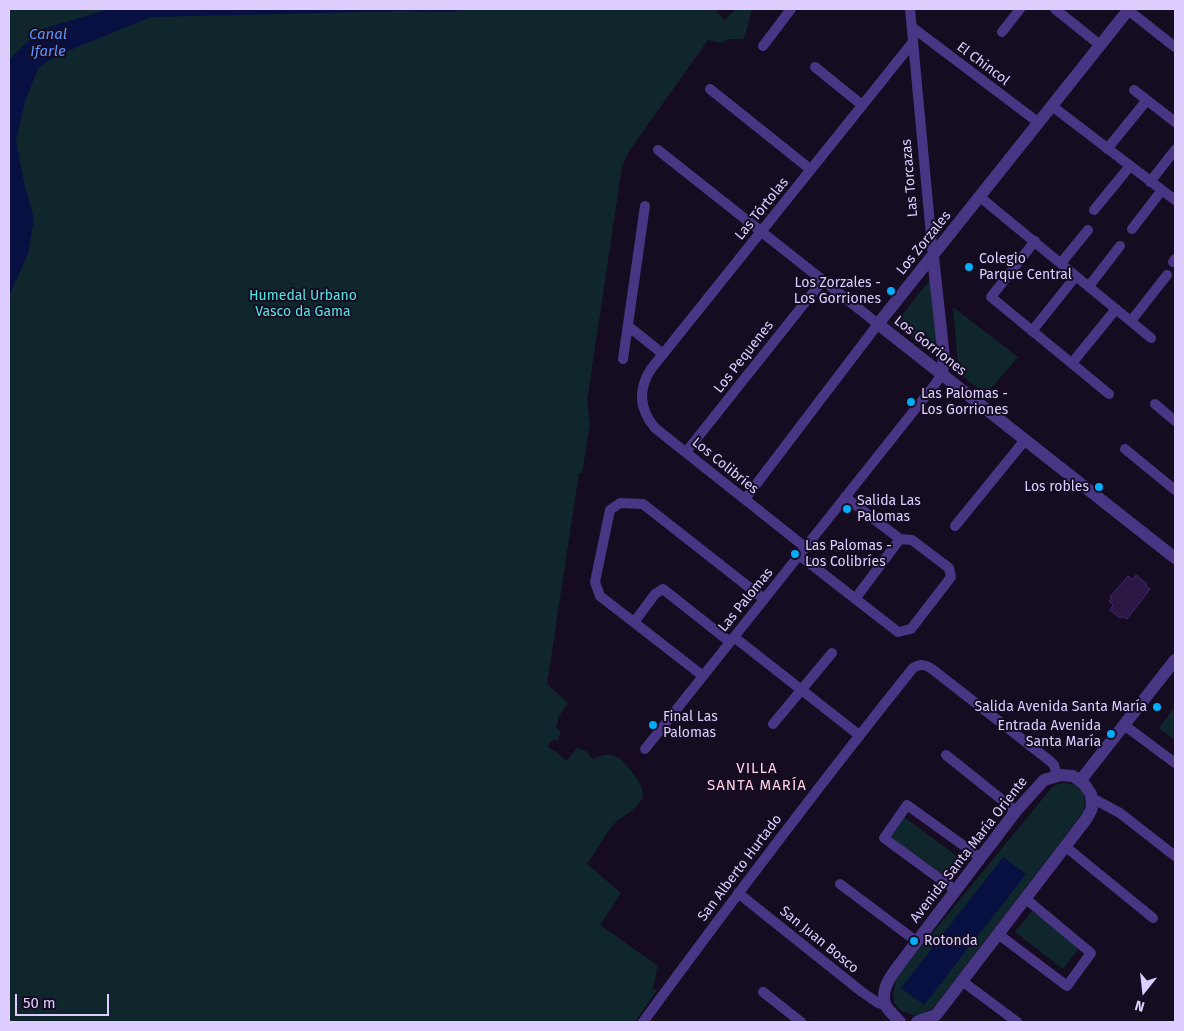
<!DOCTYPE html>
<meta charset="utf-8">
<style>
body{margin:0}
#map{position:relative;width:1184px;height:1031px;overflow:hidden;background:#150c22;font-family:"Fira Sans",sans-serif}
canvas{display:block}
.frame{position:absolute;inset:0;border:10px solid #ddceff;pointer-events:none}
.north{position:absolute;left:1119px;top:966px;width:50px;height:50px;-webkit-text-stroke:4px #150c22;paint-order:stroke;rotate:196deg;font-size:14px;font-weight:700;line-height:20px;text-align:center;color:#ddceff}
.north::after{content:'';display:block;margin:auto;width:18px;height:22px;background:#ddceff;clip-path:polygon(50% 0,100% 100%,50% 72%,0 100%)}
.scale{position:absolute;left:15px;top:994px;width:94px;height:22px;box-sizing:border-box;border:2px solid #ddceff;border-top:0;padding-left:6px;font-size:15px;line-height:18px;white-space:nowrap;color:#ddceff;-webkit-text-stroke:4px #150c22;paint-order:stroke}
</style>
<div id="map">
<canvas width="1184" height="1031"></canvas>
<div class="frame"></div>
<div class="north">N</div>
<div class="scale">50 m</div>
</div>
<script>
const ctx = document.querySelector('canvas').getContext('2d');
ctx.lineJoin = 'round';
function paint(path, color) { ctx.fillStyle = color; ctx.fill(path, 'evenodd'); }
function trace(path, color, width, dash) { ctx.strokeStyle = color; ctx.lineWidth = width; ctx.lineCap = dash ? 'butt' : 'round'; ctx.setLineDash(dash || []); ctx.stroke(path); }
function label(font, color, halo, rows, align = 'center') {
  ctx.font = font + ' "Fira Sans",sans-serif'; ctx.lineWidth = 4; ctx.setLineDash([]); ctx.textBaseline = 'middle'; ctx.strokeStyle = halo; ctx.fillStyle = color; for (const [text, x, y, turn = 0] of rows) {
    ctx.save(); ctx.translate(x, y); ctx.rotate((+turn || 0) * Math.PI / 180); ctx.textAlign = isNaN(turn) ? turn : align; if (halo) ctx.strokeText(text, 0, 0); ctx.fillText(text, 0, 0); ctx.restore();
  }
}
paint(new Path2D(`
 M9,9H715L724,20L736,9H752C748,19 749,29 743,39H728L722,43L708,40L629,151L622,167L587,401L590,424L582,473H579L547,684L568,703L559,716L556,727L561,732L557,741L554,739L547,746C555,753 557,750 565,760H567L577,748L586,751L592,759C598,757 607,753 613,755C615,756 618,758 620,758C628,767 643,783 643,794C643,805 623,816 616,822C605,834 596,851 587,864L621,893L600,925L658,966L653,988L657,990L635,1022H9Z
 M932,277L940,359L895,324Z
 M953,307L1018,357L986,394L959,374Z
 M1175,707V740L1159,728Z
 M1062,783C1082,783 1087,792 1084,811L935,1006L920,1016C891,1012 889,1000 898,975L1053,786Z
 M904,817L965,862L951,881L890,836Z
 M1032,911L1079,948L1063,969L1015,932Z`), '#0f272c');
paint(new Path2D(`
 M109,9H470L449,12L405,11L151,17L58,55L39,67L25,101L16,141L24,182L34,219L28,254L9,296V60L39,30Z
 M1003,857L1026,874L924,1005L901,988Z`), '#071041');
const building = new Path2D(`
 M1136,575L1147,584L1145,585L1150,589L1127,619L1122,616L1120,618L1110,610L1113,605L1109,601L1112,598L1110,597L1128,576L1132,580Z`);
paint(building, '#2a1744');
trace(building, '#462871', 1);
trace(new Path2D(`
 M910,9L933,257
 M1055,9L1100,45
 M1128,10L1175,47
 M912,27L1039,123
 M1002,32L1020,9
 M763,46L791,9
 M815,67L862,105
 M710,89L810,169
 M1134,90L1175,122
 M1052,106L1175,200
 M1107,149L1147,100
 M658,150L878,324L745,499
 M1150,182L1175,150
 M980,197L1151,338
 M1094,210L1130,166
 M1132,229L1162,190
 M1035,241L991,297L1109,394
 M1173,262L1175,259
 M1061,263L1088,230
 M1089,286L1120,246
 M1131,321L1167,275
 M628,326L663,354
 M1032,331L1076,276
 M623,359L645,206
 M1072,363L1116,309
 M1155,404L1175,421
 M1125,449L1175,490
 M686,452L823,280
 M845,497L900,539
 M955,526L1025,440
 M805,547L655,428C639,409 638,389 651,369L913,42
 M799,555L898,632L911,629L951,577L949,568L912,540L900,539
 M855,599L900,539
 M635,621L655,594L663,589L730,642
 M734,637L859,735
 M703,676L600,596L595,582L610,510L620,503L643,504L764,599
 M773,724L832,653
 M1124,725L1175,763
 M645,749L936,383L942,373
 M946,755L1016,811
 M1092,798L1120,813L1175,856
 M1066,847L1153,918
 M840,884L916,941
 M955,890L884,838L907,805L981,858
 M738,893L862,992L878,1003L885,1005
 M998,934L1067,986L1091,953L1026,899
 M962,981L1017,1022
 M763,992L801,1022
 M643,1022C731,902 820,784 913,668C920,664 925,664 932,669L1050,761L1054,765L1057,775`), '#483584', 10);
trace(new Path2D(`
 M1129,9L878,324L1175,558
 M933,257L944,358L942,373
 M1080,781L1175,660
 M900,1022C896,1017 887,1010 885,1004C880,988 893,973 902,961L1016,811L1044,780L1061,775L1073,776L1084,784L1091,794L1092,808L1087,818L936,1015L917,1022`), '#483584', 12);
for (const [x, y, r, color] of [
 [969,267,5,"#00adf9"],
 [891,291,5,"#00adf9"],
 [911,402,5,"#00adf9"],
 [1099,487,5,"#00adf9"],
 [847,509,5,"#00adf9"],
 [795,554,5,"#00adf9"],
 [1157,707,5,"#00adf9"],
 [653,725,5,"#00adf9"],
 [1111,734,5,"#00adf9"],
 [914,941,5,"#00adf9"]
]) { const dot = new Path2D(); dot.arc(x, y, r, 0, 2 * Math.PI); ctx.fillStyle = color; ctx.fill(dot); trace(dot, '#150c22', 2); }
label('14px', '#ddceff', '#150c22', [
 ["El Chincol",983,64,37],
 ["Las Torcazas",910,178,-95],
 ["Las Tórtolas",762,209,-51],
 ["Los Zorzales",924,243,-51],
 ["Los Gorriones",930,346,38],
 ["Los Pequenes",744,357,-52],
 ["Los Colibríes",725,466,39],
 ["Las Palomas",746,600,-51],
 ["Avenida Santa María Oriente",969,850,-52],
 ["San Alberto Hurtado",740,868,-53],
 ["San Juan Bosco",819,940,39]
]);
label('14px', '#ddceff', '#150c22', [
 ["Colegio",979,259],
 ["Parque Central",979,275],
 ["Los Zorzales -",881,283,"right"],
 ["Los Gorriones",881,299,"right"],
 ["Las Palomas -",921,394],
 ["Los Gorriones",921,410],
 ["Los robles",1089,487,"right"],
 ["Salida Las",857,501],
 ["Palomas",857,517],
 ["Las Palomas -",805,546],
 ["Los Colibríes",805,562],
 ["Salida Avenida Santa María",1147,707,"right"],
 ["Final Las",663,717],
 ["Palomas",663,733],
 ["Entrada Avenida",1101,726,"right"],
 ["Santa María",1101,742,"right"],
 ["Rotonda",924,941]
], 'left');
label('14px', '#54e5de', '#150c22', [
 ["Humedal Urbano",303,296],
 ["Vasco da Gama",303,312]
]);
label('italic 15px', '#5c92ff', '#150c22', [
 ["Canal",48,35],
 ["Ifarle",48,52]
]);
ctx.letterSpacing = '1px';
label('15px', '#ffd0e4', '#150c22', [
 ["VILLA",757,769],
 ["SANTA MARÍA",757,786]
]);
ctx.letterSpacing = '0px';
</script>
